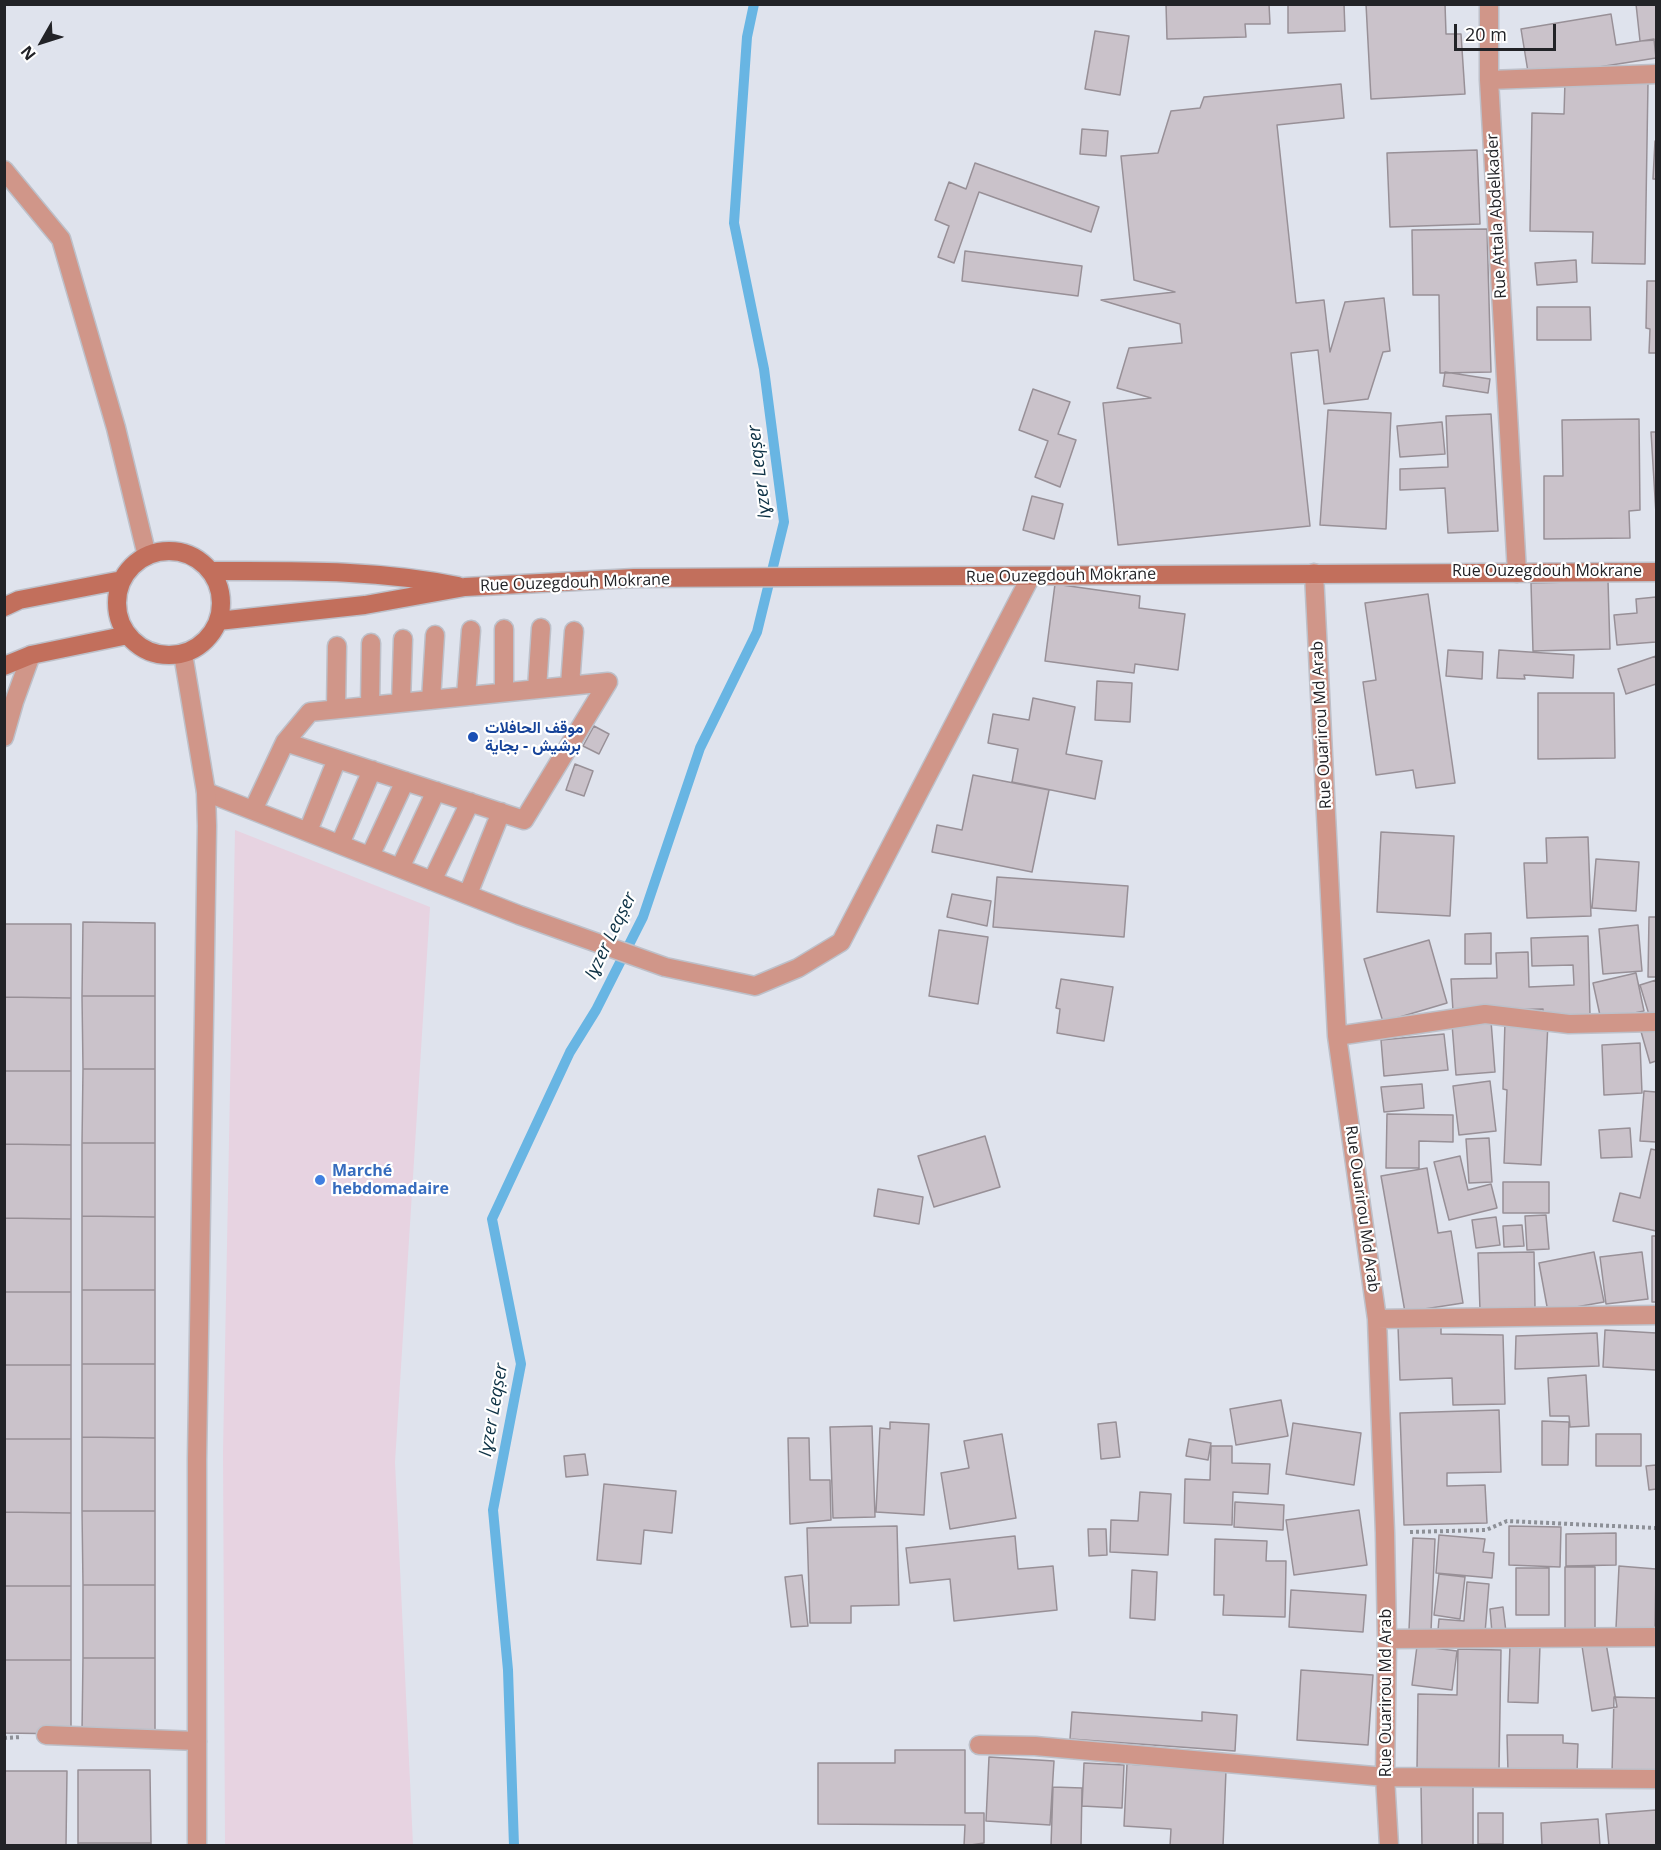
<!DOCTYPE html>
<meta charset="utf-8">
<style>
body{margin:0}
#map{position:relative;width:1661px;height:1850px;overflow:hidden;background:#dfe3ed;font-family:"Open Sans",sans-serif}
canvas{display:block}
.frame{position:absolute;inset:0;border:6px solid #222327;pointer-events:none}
.north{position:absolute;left:12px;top:12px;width:60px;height:60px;-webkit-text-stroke:4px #fff;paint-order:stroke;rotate:231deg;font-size:16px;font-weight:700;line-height:24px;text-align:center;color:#222327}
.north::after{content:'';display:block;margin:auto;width:21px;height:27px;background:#222327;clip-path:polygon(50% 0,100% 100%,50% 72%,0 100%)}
.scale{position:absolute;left:1454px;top:24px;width:102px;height:27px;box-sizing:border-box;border:3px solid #222327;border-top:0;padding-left:8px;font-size:18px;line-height:21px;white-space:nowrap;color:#222327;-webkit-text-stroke:4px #fff;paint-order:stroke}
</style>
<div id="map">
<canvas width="1661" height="1850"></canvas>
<div class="frame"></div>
<div class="north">N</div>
<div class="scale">20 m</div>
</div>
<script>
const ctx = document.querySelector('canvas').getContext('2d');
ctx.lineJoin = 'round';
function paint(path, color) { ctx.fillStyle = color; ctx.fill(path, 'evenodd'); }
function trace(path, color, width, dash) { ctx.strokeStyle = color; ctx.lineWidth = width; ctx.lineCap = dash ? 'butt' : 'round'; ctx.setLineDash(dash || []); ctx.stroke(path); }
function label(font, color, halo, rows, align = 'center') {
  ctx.font = font + ' "Open Sans",Vazirmatn,sans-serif'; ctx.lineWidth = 4.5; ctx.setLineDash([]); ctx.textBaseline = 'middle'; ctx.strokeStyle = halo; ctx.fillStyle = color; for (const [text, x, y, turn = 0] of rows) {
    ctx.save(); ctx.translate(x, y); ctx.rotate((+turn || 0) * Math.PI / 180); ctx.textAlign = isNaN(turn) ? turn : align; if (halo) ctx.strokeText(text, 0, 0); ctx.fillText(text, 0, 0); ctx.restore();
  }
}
paint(new Path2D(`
 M235,830L430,907L395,1462L413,1845H225L223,1452Z`), '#e7d3e1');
trace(new Path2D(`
 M514,1846L508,1670L493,1510L521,1364L492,1219L570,1052L596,1010L643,917L700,748L757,632L784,522L764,369L734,223L747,37L754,4`), '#68b5e3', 10);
const building = new Path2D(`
 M1166,4H1269L1270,24H1245L1246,37L1167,39Z
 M1288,4H1344L1345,31L1288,33Z
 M1366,4H1445L1446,34H1461L1465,94L1371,99Z
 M1636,4H1656V40L1640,41Z
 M1611,14L1616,45L1654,39L1656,58L1529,78L1521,29Z
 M1095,31L1129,36L1120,95L1085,89Z
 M1565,81L1648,83L1645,264L1592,263L1593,232L1530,231L1532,113L1564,114Z
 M1341,84L1344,118L1277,125L1296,303L1324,300L1330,352L1345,302L1384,298L1390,351L1383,352L1368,399L1324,404L1318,350L1291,353L1310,526L1118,545L1103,403L1151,398L1117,388L1129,348L1182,343L1180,324L1101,300L1175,292L1134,280L1121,156L1158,153L1171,111L1200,108L1204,97Z
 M1082,129L1108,131L1106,156L1080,154Z
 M1655,141H1656V179H1653Z
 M1477,150L1480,224L1390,227L1387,153Z
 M975,163L1099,207L1091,232L979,192L954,263L938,257L949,226L935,220L949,182L966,189Z
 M1487,229L1491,372L1440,373L1439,295H1413L1412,230Z
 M965,251L1082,266L1078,296L962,281Z
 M1576,260L1577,282L1537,285L1535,263Z
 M1647,281H1656V353H1649L1650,329L1646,328Z
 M1537,307H1590L1591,340H1537Z
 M1445,372L1490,379L1488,393L1443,386Z
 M1033,389L1070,402L1058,434L1076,440L1060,487L1035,477L1048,441L1019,430Z
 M1328,410L1391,413L1386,529L1320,525Z
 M1491,414L1498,531L1448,533L1445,488L1400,490V469L1448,467L1446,416Z
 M1639,419L1640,510L1629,511L1630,538L1544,539V476H1563L1562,420Z
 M1442,422L1445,454L1400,457L1397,426Z
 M1651,432H1656V514Z
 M1032,496L1063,504L1054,539L1023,530Z
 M1608,581L1610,649L1533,651L1531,583Z
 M1055,584L1140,596L1139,608L1185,614L1178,670L1135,664L1134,673L1045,661Z
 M1428,594L1455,783L1416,788L1413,770L1376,775L1363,682L1376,680L1365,603Z
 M1656,597V642L1617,645L1614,615L1637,613L1636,599Z
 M1448,650L1483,652L1482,679L1446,676Z
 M1499,650L1574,655L1573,678L1524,675L1525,679L1497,678Z
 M1656,656V684L1626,694L1618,669Z
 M1097,681L1132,683L1130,722L1095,720Z
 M1538,693H1614L1615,758L1538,759Z
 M1033,698L1075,707L1066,754L1102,761L1095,799L1012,782L1018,749L988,743L993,714L1029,720Z
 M594,726L609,734L599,754L583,746Z
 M575,764L593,771L584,796L566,790Z
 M973,775L1049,790L1032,872L932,852L937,825L962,830Z
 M1381,832L1454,836L1450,916L1377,912Z
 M1588,837L1591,916L1527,918L1524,863H1547L1546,838Z
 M1596,859L1639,862L1636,911L1592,908Z
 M997,877L1128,886L1124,937L993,927Z
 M952,894L991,901L987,926L947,917Z
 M1649,917H1656V977H1648Z
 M83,922L155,923V996H82Z
 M4,924H71V998L4,997Z
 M1638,925L1642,971L1603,974L1599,929Z
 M939,930L988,937L978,1004L929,996Z
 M1491,933V964H1465V934Z
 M1588,936L1590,1015L1543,1017V1009L1453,1011L1451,979L1497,978L1496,953L1528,952L1529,987L1574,985L1573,965L1532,966L1531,938Z
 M1429,940L1447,1003L1383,1022L1364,959Z
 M1636,973L1644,1011L1601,1020L1593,983Z
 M1061,979L1113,987L1104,1041L1057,1033L1060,1009L1056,1008Z
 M1656,980V1016L1650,1018L1640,985Z
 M82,996H155V1069H83Z
 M4,997L71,998V1071H4Z
 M1491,1021L1495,1072L1456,1075L1452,1024Z
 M1505,1021L1548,1023L1541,1165L1504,1163L1507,1090L1503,1089Z
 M1656,1027V1061L1650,1063L1640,1028Z
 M1444,1034L1448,1070L1384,1076L1381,1040Z
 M1640,1043L1642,1093L1604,1095L1602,1045Z
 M83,1069H155V1143H82Z
 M4,1071H71V1145L4,1144Z
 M1490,1081L1496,1131L1459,1135L1453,1086Z
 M1422,1084L1424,1108L1384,1112L1381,1087Z
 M1644,1091L1656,1092V1142L1640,1141Z
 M1387,1114L1453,1115V1142L1419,1141V1168H1386Z
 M1630,1128L1632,1157L1601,1158L1599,1130Z
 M985,1136L1000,1187L934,1207L918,1156Z
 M1489,1138L1492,1182L1469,1183L1466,1139Z
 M82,1143H155V1217L82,1216Z
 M4,1144L71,1145V1219L4,1218Z
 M1651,1149L1656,1150V1231L1613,1221L1620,1193L1640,1198Z
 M1460,1156L1468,1190L1491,1184L1497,1208L1449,1220L1434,1162Z
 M1427,1168L1438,1233L1451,1231L1463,1303L1405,1312L1381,1176Z
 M1503,1182H1549V1213H1503Z
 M878,1189L923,1197L919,1224L874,1216Z
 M1546,1215L1549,1249L1527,1250L1525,1216Z
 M82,1216L155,1217V1290H82Z
 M1496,1217L1500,1245L1476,1248L1472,1220Z
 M4,1218L71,1219V1292H4Z
 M1522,1225L1524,1246L1504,1247L1503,1226Z
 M1652,1236H1656V1302H1652Z
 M1534,1252L1535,1308L1480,1310L1478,1253Z
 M1594,1252L1604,1302L1548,1312L1539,1263Z
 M1642,1252L1648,1299L1606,1304L1600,1257Z
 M82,1290H155V1364H82Z
 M4,1292H71V1365H4Z
 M1441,1325V1334L1503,1335L1505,1404L1453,1405L1452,1378L1400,1380L1398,1326Z
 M1605,1330L1656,1333V1370L1603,1367Z
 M1597,1333L1599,1366L1515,1369L1516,1336Z
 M82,1364H155V1438L82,1437Z
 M4,1365H71V1439H4Z
 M1586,1375L1589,1426L1570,1427L1569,1416H1550L1548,1378Z
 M1281,1400L1288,1436L1236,1445L1230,1409Z
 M1499,1410L1501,1472L1447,1473V1486L1485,1485L1487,1523L1404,1525L1400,1413Z
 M1542,1421L1569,1422L1568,1465H1542Z
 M890,1422L929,1424L924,1515L876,1512L880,1428L890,1429Z
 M1116,1422L1120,1457L1101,1459L1098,1424Z
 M1293,1423L1361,1433L1354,1485L1286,1474Z
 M872,1426L875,1517L833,1518L830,1427Z
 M1002,1434L1016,1518L950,1529L941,1473L969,1468L964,1441Z
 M1596,1434H1641V1466H1596Z
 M82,1437L155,1438V1511H82Z
 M788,1438H809L810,1480H830L831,1520L790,1524Z
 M4,1439H71V1513L4,1512Z
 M1189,1439L1211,1443L1208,1460L1186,1456Z
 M1211,1446H1232V1463L1270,1464L1268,1494L1233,1492L1232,1525L1184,1523L1185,1479L1210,1480Z
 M585,1454L588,1475L566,1477L564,1456Z
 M1656,1465V1489L1649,1490L1646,1466Z
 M604,1484L676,1491L672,1533L644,1530L641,1564L597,1560Z
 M1140,1492L1171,1494L1168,1555L1110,1552L1111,1520L1138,1521Z
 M1235,1502L1284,1505L1283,1530L1234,1527Z
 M1359,1510L1367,1565L1294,1575L1286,1520Z
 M82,1511H155V1585H83Z
 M4,1512L71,1513V1586H4Z
 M897,1526L899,1605L851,1606V1623H810L807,1528Z
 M1509,1526L1561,1527L1560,1567L1509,1565Z
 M1088,1529H1106L1107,1555L1089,1556Z
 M1616,1533V1565L1566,1566V1534Z
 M1439,1535L1485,1539L1483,1552L1494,1553L1492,1578L1436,1573Z
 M1015,1536L1018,1569L1053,1566L1057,1610L954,1621L950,1579L910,1583L906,1548Z
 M1413,1538L1435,1539L1431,1631L1409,1630Z
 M1215,1539L1267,1541L1266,1561H1286L1285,1617L1223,1615L1224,1595H1214Z
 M1619,1566L1656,1569L1655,1630L1616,1628Z
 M1565,1567H1595V1632H1565Z
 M1516,1568H1549V1615H1516Z
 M1132,1570L1157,1572L1155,1620L1130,1618Z
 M1439,1574L1465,1577L1460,1619L1434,1615Z
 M802,1575L808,1626L791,1627L785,1577Z
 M1467,1582L1489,1584L1485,1633L1438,1630L1439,1619L1464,1621Z
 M83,1585H155V1658H83Z
 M4,1586H71V1660H4Z
 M1291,1590L1366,1595L1363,1632L1289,1627Z
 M1503,1607L1506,1632L1492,1633L1490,1609Z
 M1606,1643L1617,1707L1592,1711L1582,1646Z
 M1510,1645H1540L1538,1703L1508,1702Z
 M1417,1646L1457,1651L1452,1690L1412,1685Z
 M1458,1649L1501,1650L1499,1771L1417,1769L1418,1694L1457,1695Z
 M83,1658H155V1732H82Z
 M4,1660H71V1734L4,1733Z
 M1301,1670L1373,1675L1368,1745L1297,1740Z
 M1614,1697L1656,1698V1775L1612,1773Z
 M1072,1712L1202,1721V1712L1237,1715L1235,1751L1070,1739Z
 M1507,1735H1563V1743L1578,1744L1577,1773L1508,1772Z
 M895,1750H965V1813H984V1843L964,1846L965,1825L818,1824V1763H895Z
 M989,1757L1054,1761L1050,1825L986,1821Z
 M1084,1763L1124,1765L1122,1808L1082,1806Z
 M1127,1764L1226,1770L1223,1846H1170L1171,1829L1124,1826Z
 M78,1770H150L151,1843H78Z
 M4,1771H67L66,1845H4Z
 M1473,1784V1846H1422L1421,1785Z
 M1053,1787L1082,1788L1081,1846H1051Z
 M1656,1810V1846H1609L1606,1814Z
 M1478,1813H1503V1844H1478Z
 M1598,1819L1600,1846H1542L1541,1823Z
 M78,1843H151V1846H78Z`);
paint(building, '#cac2ca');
trace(building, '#989097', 1.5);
const service = new Path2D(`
 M570,685L574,631
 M537,689L541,628
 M504,692V629
 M466,696L471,630
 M431,700L435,635
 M401,703L403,639
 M370,706L371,643
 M336,709L337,646
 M285,742L524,820L608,682
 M206,792L519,915L665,967L755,986L798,968L841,942L1031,576
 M253,810L285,742L310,712L608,682
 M308,831L337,759
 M340,844L372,770
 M370,856L405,781
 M400,868L436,791
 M432,881L470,802
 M468,894L501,812
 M46,1735L197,1741`);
const minor = new Path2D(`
 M1489,4V80L1517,573
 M1489,80L1656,74
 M4,170L61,239L116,428L147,556
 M1314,573L1337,1036L1377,1319L1385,1533L1387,1639L1385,1777L1389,1846
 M183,654L206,792L207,826L197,1459V1846
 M4,737L14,702L31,655
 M1337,1036L1485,1014L1569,1024L1656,1022
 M1377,1319L1656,1315
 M1387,1639L1656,1637
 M979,1745L1035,1746L1385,1777L1656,1779`);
const secondary = new Path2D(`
 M117 603a52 52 0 1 1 104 0a52 52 0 1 1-104 0Z
 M210,571C293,571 375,569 458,586
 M4,607L19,600L122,580
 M218,621L365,605L465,587L634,578L1656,572
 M4,666L31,655L128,635`);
trace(service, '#bdc0c9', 21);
trace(minor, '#bdc0c9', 21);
trace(secondary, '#bdc0c9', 21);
trace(new Path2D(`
 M1410,1532L1486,1530L1507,1521L1656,1528
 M4,1738L22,1737`), '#8d9097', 4, [3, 3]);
trace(service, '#d09689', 18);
trace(minor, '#d09689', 18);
trace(secondary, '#c26f5c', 18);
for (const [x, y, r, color] of [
 [473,737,6,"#1a4fb4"],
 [320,1180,6,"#3f7fe0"]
]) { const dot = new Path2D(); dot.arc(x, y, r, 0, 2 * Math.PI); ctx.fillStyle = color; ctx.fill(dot); trace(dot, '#fff', 2); }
label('16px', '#222327', '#fff', [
 ["Rue Attala Abdelkader",1497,216,-93],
 ["Rue Ouzegdouh Mokrane",1547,571],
 ["Rue Ouzegdouh Mokrane",1061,576,-1],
 ["Rue Ouzegdouh Mokrane",575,583,-2],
 ["Rue Ouarirou Md Arab",1322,725,-93],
 ["Rue Ouarirou Md Arab",1362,1209,82],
 ["Rue Ouarirou Md Arab",1386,1693,-90]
]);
label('bold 16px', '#164399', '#fff', [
 ["موقف الحافلات",485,728],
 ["برشيش - بجاية",485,746]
], 'left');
label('bold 16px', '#366cbe', '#fff', [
 ["Marché",332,1171],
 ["hebdomadaire",332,1189]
], 'left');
label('italic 18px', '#0d3144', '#fff', [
 ["Iɣzer Leqṣer",760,472,-97],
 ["Iɣzer Leqṣer",611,936,-64],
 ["Iɣzer Leqṣer",494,1410,-80]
]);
</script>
